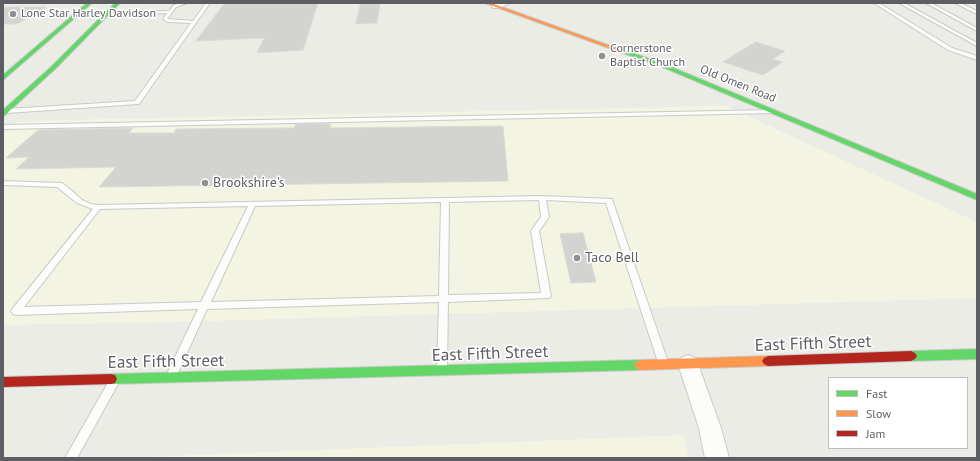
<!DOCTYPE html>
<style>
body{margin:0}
#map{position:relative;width:980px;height:461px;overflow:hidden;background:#ecece7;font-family:"PT Sans",sans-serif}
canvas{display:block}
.frame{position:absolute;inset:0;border:4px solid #5d5e64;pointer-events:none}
.legend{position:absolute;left:828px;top:377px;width:140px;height:72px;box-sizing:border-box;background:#fff;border:1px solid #bebfc1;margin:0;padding:5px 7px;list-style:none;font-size:12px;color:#5d5e64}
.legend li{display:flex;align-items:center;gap:8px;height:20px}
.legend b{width:20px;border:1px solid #bebfc1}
</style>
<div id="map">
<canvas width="980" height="461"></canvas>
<div class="frame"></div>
<ul class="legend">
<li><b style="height:5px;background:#63d668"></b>Fast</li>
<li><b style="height:5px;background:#ff974d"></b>Slow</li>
<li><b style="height:5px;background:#b3261e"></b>Jam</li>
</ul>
</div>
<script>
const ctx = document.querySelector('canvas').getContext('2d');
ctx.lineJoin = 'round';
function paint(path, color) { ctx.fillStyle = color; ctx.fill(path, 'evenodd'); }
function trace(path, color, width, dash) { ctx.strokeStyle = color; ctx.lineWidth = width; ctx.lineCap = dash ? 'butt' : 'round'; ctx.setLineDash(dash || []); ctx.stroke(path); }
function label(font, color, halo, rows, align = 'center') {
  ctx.font = font + ' "PT Sans",sans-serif'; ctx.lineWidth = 3; ctx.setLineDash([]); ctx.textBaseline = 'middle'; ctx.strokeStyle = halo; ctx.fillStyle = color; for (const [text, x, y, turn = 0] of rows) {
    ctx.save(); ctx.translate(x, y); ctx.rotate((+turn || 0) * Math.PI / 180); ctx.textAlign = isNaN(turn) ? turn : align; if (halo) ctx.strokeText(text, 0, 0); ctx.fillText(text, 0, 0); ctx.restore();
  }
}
paint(new Path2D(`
 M726,106L977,222V298L175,322L3,325V135L19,121Z
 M684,435L688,458H122Z`), '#f4f4e2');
const building = new Path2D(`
 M225,3H318L303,50L257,53L264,38L196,41Z
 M361,3H380L377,23L356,24Z
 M3,7H47L17,24H3Z
 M756,42L785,51L773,59L783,62L763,75L723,62Z
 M296,124H331L330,128L503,126L508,181L99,187L116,167L16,169L29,157L6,158L38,130L133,128L129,133H174L176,129L294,128Z
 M583,233L596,282L571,283L560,234Z`);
paint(building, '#d3d3d0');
trace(building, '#dbdbd6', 1);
const lane = new Path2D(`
 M181,3H187L176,7L167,19L193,21L206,3H210L139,104L7,113L4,111L7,109L135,101L191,23L168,22L163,19L167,13L107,15L105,14L107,13L169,11L174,5Z
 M874,3H879L952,48L977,56V60L948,50Z
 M899,3H904L977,43V46Z
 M926,3H931L977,28V31Z
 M955,3H960L977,11V14Z
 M772,110L774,111V113L3,129V125Z
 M3,181L62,183L71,190L82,200L91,204L98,205L542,196L612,199L668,362L667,365L663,366L659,365L658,362L606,203L546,200L549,217L539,231L551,296L549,298L448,302L447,368L446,371L442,372L438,371L437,368L439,302L207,309L176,377L172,378L168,377L167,374L198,309L16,315L13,314L11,311L13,308L93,209L77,203L57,187L3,185ZM539,200L541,217L531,231L541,293L448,295L449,202ZM441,202L439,296L211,302L255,206ZM248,206L201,302L24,307L100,209Z
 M113,379L117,381L118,384L77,458H65L109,381Z`);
const street = new Path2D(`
 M497,3H510L499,8H493L492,6Z
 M688,355L695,358L698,364L721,428L729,458H705L699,428L678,364L681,358Z`);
const fast = new Path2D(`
 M87,3H92L3,80V75Z
 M115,3H120L55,69L5,115L3,116V110L51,67Z
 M616,47L664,64L977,194V200L660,66L614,50L613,49Z
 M977,349V359L911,361L907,359L905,356L907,353L911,351Z
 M640,360L644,362L646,365L644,368L640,370L111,384L107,383L105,379L107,375L111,374Z`);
const slow = new Path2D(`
 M485,3H491L619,49L614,50Z
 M768,356L772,358L774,361L772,364L768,366L640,370L636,368L634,365L636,362L640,360Z`);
const jam = new Path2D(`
 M911,351L915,353L917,356L915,359L911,361L768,366L764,364L762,361L764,358L768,356Z
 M111,374L115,375L117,379L115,383L111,384L3,387V377Z`);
trace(lane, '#c9c9c9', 2);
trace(street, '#c9c9c9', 2);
trace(fast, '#cacaca', 2);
trace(slow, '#cacaca', 2);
trace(jam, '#cacaca', 2);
paint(lane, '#fcfcfb');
paint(street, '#fcfcfb');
paint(fast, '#63d668');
paint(slow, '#ff974d');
paint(jam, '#b3261e');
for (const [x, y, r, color] of [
 [13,14,4,"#8f9092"],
 [602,56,4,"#8f9092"],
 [205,183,4,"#8f9092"],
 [577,258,4,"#8f9092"]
]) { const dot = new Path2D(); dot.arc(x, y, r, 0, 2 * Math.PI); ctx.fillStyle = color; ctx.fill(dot); trace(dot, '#fff', 1.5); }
label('12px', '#5d5e64', '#fff', [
 ["Lone Star Harley Davidson",21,14],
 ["Cornerstone",610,49],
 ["Baptist Church",610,63]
], 'left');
label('12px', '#5d5e64', '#fff', [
 ["Old Omen Road",738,84,22]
]);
label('14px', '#5d5e64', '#fff', [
 ["Brookshire's",213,183],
 ["Taco Bell",585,258]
], 'left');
label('17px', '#5d5e64', '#fff', [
 ["East Fifth Street",813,344,-2],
 ["East Fifth Street",490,354,-2],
 ["East Fifth Street",166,362,-1]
]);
</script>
